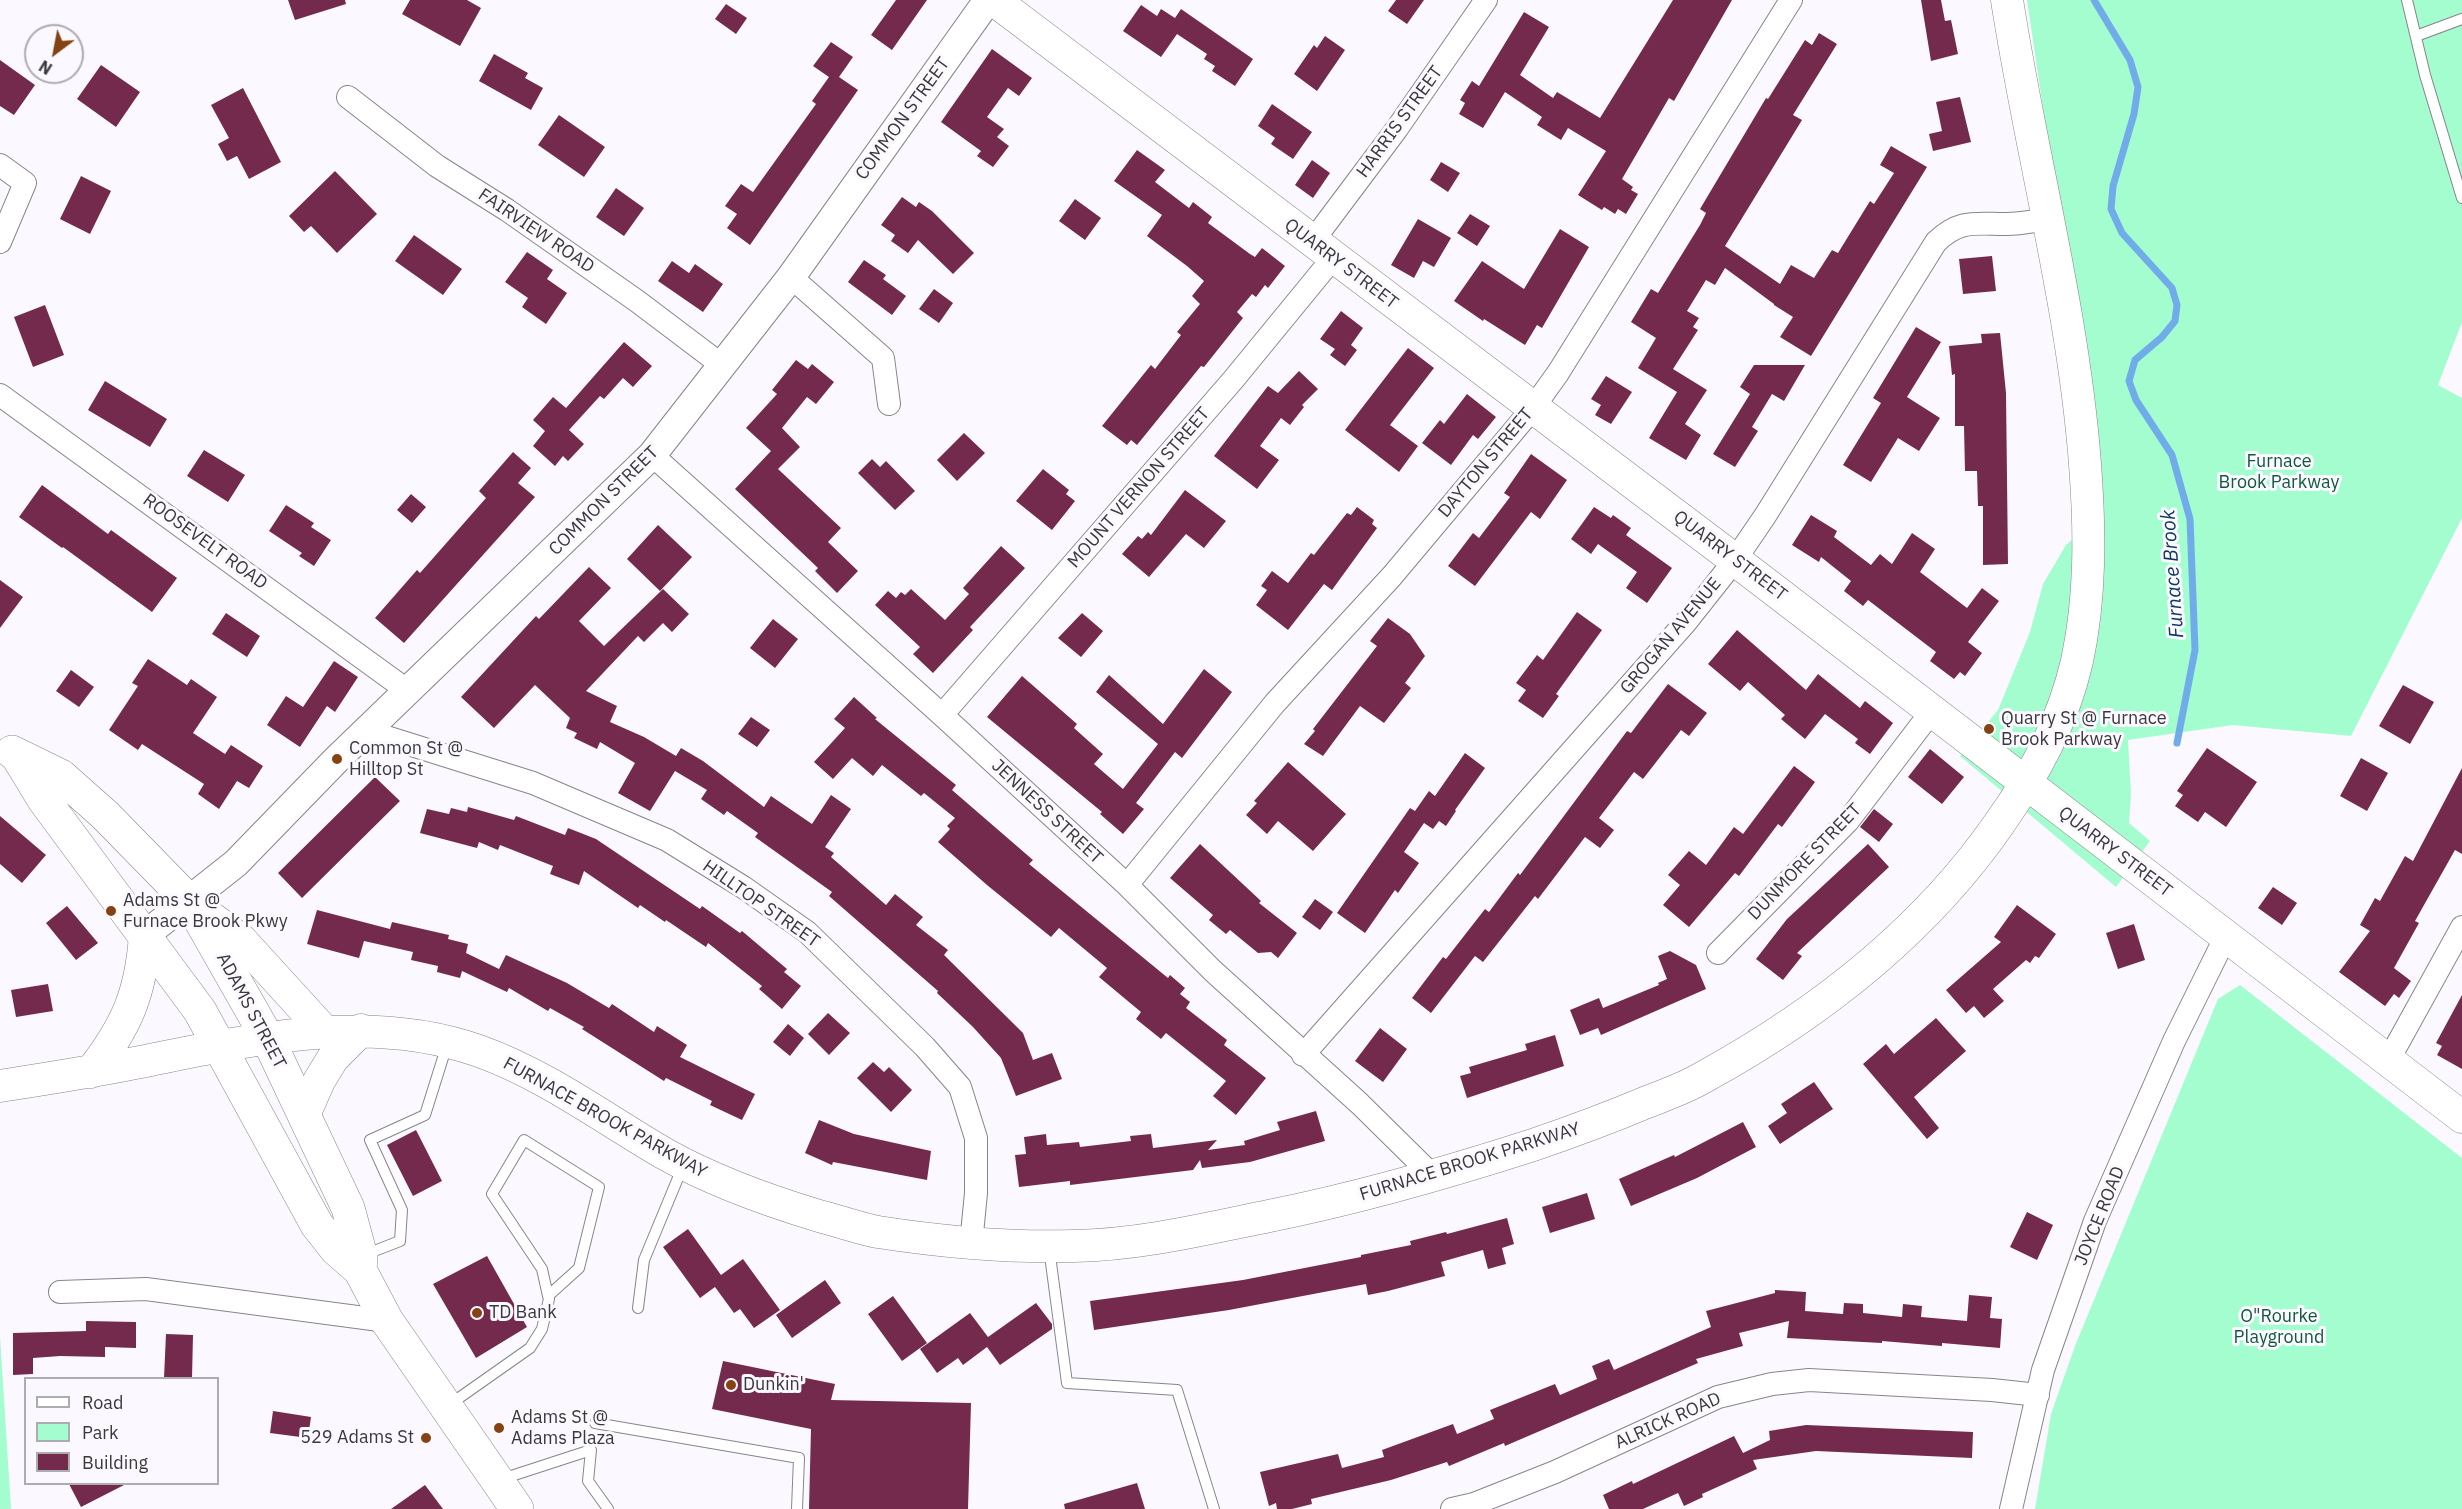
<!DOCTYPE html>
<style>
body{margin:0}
#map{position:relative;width:2462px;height:1509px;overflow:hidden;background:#fbf9ff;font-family:"IBM Plex Sans",sans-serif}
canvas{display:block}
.legend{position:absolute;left:24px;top:1377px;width:195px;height:108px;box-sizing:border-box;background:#fbf9ff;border:2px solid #adacb0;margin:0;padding:8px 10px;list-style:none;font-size:18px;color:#39383a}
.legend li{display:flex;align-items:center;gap:12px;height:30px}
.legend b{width:30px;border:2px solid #adacb0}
.north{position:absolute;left:24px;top:24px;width:60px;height:60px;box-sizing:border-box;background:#fbf9ff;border:2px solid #adacb0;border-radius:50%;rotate:212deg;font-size:16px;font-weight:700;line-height:24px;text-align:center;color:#39383a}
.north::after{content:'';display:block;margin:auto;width:21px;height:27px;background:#854212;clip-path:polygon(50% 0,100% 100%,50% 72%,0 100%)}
</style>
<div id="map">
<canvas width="2462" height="1509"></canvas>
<ul class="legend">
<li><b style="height:8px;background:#fff"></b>Road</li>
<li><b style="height:16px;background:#a3fdcf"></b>Park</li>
<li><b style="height:16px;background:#742a4c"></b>Building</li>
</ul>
<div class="north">N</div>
</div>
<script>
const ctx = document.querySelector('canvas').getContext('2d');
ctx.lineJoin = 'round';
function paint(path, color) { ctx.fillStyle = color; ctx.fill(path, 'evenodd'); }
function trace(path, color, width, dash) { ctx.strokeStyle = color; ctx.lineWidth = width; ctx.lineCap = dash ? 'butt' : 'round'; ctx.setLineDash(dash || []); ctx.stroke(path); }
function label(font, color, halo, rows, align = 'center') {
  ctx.font = font + ' "IBM Plex Sans",sans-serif'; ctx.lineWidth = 6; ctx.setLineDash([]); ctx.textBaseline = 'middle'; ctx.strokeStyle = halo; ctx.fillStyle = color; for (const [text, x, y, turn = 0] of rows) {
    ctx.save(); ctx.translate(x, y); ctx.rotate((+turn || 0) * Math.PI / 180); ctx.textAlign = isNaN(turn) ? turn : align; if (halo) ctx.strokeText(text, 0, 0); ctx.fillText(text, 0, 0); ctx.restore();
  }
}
paint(new Path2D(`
 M2027,0H2462V322L2438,385L2462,398V518L2351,736L2233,725L2128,740L2131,795L2129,823L2150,841L2116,887L1960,756L1998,710L2030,632L2043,584L2066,545L2103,513Z
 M2240,985L2462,1158V1509H2035L2051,1414L2075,1346L2218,999Z
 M0,1336L11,1509H0Z`), '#a3fdcf');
trace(new Path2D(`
 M2094,0L2130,60L2138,87L2134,114L2113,186L2111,209L2122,233L2172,288L2177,305L2175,321L2162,337L2135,360L2129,381L2136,400L2172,455L2190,519L2195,650L2177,743`), '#70acea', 7);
paint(new Path2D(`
 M288,0H345L346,4L295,20Z
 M410,0H467L481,8L460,46L402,14Z
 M896,0H927L892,50L871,35Z
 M1396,0H1424L1407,24L1388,11Z
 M1673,0H1732L1674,101L1669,98L1622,179L1633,187L1631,190L1638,194L1626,214L1618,209L1615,214L1604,207L1602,210L1578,195L1606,151L1568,128L1561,140L1537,125L1542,117L1505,92L1483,128L1459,114L1465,103L1460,100L1472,81L1479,86L1524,12L1549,27L1520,75L1553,98L1557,92L1600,118Z
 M1921,0H1941L1945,21L1951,20L1958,54L1931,61Z
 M726,4L747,18L736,34L715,19Z
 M1141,5L1157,16L1161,9L1175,18L1181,9L1253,59L1235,86L1212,71L1215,66L1204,59L1207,54L1177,34L1161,57L1123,31Z
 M1819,33L1837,44L1793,115L1802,120L1725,246L1780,284L1791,265L1814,278L1832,250L1838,253L1870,201L1874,204L1894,173L1880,165L1891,146L1927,167L1811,356L1780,337L1793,317L1774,305V304L1725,268L1715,285L1706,280L1687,311L1699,318L1693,327L1698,330L1673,369L1707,390L1685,424L1701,435L1686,460L1649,438L1677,392L1638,368L1656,338L1631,322L1651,289L1658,293L1700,225L1706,213L1700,209L1766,98L1768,99L1805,40L1812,45Z
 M1325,36L1345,50L1317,91L1294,74L1314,45L1317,48Z
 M831,42L853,57L839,77L858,90L750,245L727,228L737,214L725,206L741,184L753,192L816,104L812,101L829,77L813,66Z
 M992,49L1032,78L1019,96L1008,88L987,117L1004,129L997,137L1009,146L993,167L977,156L981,151L941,122Z
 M494,54L528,73L525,78L543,88L531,110L479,81Z
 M0,60L35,85L14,115L0,106Z
 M101,65L140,92L116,127L77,99Z
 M243,88L281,162L249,179L237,156L227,161L218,144L229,138L211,105Z
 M1960,97L1971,142L1933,151L1929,134L1942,131L1936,102Z
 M1272,104L1312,132L1293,159L1271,144L1275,138L1258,126Z
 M559,115L605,147L584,177L538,145Z
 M1137,150L1165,170L1155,182L1189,208L1193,202L1212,217L1208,223L1250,254L1255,257L1262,248L1285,266L1268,288L1265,285L1256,297L1252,294L1237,312L1243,318L1204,367L1201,366L1137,445L1131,440L1127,445L1102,426L1151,365L1155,369L1181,335L1177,332L1200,304L1192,296L1204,281L1187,266L1147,236L1162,215L1114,181Z
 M1312,160L1330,173L1313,198L1295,185Z
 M1441,162L1460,173L1448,192L1430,180Z
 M335,171L377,214L337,253L311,226L304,232L289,216Z
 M81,176L111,191L90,234L60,219Z
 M616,188L644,208L624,236L596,217Z
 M902,197L916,207L919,202L932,211L974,253L953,274L918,240L908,253L891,241L895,235L881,225Z
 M1075,199L1101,218L1085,240L1059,221Z
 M1470,214L1490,226L1477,246L1457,233Z
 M1418,219L1451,238L1434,267L1423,261L1414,278L1391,265Z
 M1560,229L1589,247L1542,328L1537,325L1525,345L1484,319L1483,321L1454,301L1482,261L1524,289Z
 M414,235L462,269L443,295L395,261Z
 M527,252L553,270L547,279L567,293L546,324L522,307L528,298L505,282Z
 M1992,256L1996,291L1963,294L1959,259Z
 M864,260L886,275L883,279L906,296L892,315L848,282Z
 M672,261L689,273L695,264L723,284L703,312L658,281Z
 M934,289L953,303L939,323L919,309Z
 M45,305L64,355L33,367L14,317Z
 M1341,311L1363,328L1351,345L1357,350L1345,366L1330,355L1335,349L1320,339Z
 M1916,327L1941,342L1907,397L1940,418L1919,451L1898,438L1871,482L1843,465L1881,403L1873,398Z
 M2000,333L2006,393L2008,564L1983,565V506H1978L1977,471H1965L1964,426H1955V374L1952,375L1949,346L1982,343L1981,334Z
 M624,342L652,366L633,387L623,378L604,399L600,396L569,430L584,444L568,461L563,456L555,466L533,446L545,431L533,420L553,397L566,408Z
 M1408,348L1434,368L1390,425L1418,446L1399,472L1345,430Z
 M796,360L808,369L812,364L834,382L816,404L807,397L782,428L800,447L778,469L841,528L828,542L858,571L837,593L815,571L818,568L735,489L771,451L746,428L777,394L772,390Z
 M1754,365H1805L1784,401L1772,394L1752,427L1758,431L1735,467L1713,454L1750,394L1740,387Z
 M1299,371L1318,389L1302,405L1304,407L1290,425L1281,418L1260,446L1279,460L1257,489L1214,456L1268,386L1278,393Z
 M1606,376L1632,392L1611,424L1595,415L1601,405L1591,399Z
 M105,381L167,419L150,447L88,410Z
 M1467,394L1496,417L1478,439L1473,435L1451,465L1422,443L1440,420L1444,424Z
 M964,433L985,453L957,481L937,460Z
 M204,450L245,475L228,502L187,476Z
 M513,452L531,468L518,483L535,497L404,643L375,618L417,570L420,573L486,498L479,491Z
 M1531,454L1567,480L1540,519L1531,512L1475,586L1448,566L1473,533L1479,538L1510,497L1504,493Z
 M872,459L880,467L886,461L915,491L895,510L858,473Z
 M1043,469L1069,490L1066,494L1075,501L1052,530L1016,501Z
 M42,485L108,534L111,530L177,578L152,612L63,547L62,548L19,517Z
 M1185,490L1226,521L1204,548L1186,534L1149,577L1122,554L1138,536L1142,539L1148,532L1151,535Z
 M411,494L426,507L412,523L397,510Z
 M286,505L314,523L311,527L331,540L314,566L299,556L302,553L269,531Z
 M1357,507L1374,520L1372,524L1377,528L1332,590L1324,584L1288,630L1256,605L1267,590L1261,586L1272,571L1288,583L1311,553L1314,555L1347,513L1351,515Z
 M1594,507L1611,518L1613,515L1631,528L1626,535L1672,568L1647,603L1626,588L1637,572L1598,544L1591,554L1571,539Z
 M1811,515L1837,531L1834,537L1871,565L1880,554L1892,564L1912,533L1935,549L1920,572L1967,608L1982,588L1999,601L1968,642L1982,653L1965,676L1960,672L1954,679L1930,661L1936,652L1868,600L1863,606L1844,591L1851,581L1821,557L1819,562L1792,545Z
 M658,525L692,557L660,591L627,559Z
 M1001,546L1025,568L970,627L973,630L933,673L913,654L920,647L875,605L888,591L896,598L901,592L905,595L911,589L945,620L969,594L963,588Z
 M589,567L611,588L579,621L604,646L663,589L689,614L672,632L663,623L644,642L638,636L586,691L617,706L610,722L644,737L676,756L681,748L703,761L764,807L771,796L812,824L831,795L851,809L825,847L834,853L831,857L886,905L895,894L923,917L916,925L948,950L944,955L1023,1033L1033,1060L1052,1053L1062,1079L1016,1096L1001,1058L973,1027L937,993L938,991L829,896L832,892L755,837L758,833L727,811L724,815L701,799L707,790L675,771L650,811L618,793L635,763L600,742L597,749L574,738L577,733L566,728L570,718L535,685L494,728L461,697L536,616L539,619Z
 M0,580L23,597L0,628Z
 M1577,612L1602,630L1556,694L1559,696L1543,718L1518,701L1526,690L1516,683L1537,655L1543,660Z
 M226,613L260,636L247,657L212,634Z
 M1082,613L1103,631L1081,657L1058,638Z
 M1388,618L1410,634L1425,656L1405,683L1411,688L1384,723L1360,706L1323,756L1304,744L1315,731L1313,729L1377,646L1370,641Z
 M773,619L798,639L775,668L750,648Z
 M1737,630L1806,690L1818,674L1860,708L1865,701L1893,723L1870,754L1855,743L1858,739L1825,714L1805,739L1781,719L1785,715L1748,682L1740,691L1708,664Z
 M148,659L187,685L191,679L217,697L193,733L225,754L231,745L263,766L249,788L237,781L219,809L198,794L204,784L142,744L138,750L109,730L138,686L132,683Z
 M334,661L358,677L335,712L327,706L300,747L267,725L286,696L303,707Z
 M1204,669L1232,692L1182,758L1175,752L1136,803L1144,809L1123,834L1100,814L1102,812L987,717L1022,676L1077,724L1074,728L1103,754L1094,764L1123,789L1158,744L1096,692L1109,675L1163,724Z
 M71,670L94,687L79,707L56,691Z
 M1668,684L1707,713L1689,736L1681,730L1643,779L1634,772L1599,818L1614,830L1600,848L1585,837L1538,899L1535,896L1483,962L1475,956L1431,1013L1412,998L1443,957L1446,959L1485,909L1489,912L1518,873L1520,875L1627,731L1631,733Z
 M2403,685L2434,702L2410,744L2379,726Z
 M854,697L877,718L875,719L956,785L952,790L1033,860L1029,864L1168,978L1170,975L1185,988L1180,994L1190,1002L1186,1008L1227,1040L1224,1045L1266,1078L1236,1115L1213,1096L1226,1081L1166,1033L1161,1039L1136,1019L1141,1012L1099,977L1107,968L1059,928L1051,937L987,885L938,842L950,829L947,826L955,818L924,793L921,796L882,765L873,776L852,758L833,779L814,762L845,728L834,719Z
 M751,717L770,730L757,747L738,734Z
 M2207,748L2257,782L2226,827L2205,812L2198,822L2175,806L2183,795L2177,791Z
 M1930,749L1964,777L1942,804L1908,777Z
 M1465,753L1485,768L1455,810L1456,811L1446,826L1439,821L1433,829L1424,823L1404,852L1419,863L1398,893L1395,890L1365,933L1337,913L1410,808L1415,811L1429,791L1435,796Z
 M2361,758L2388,773L2367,811L2340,796Z
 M1288,762L1346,814L1313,851L1278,821L1267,834L1246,815L1257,803L1254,801Z
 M1794,766L1815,782L1782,827L1778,824L1739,876L1735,873L1689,927L1663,905L1680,885L1668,875L1689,851L1706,865L1734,827L1743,834Z
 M2462,768V854L2455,850L2415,921L2419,923L2394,968L2411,981L2399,998L2394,994L2385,1006L2339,972L2370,931L2360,925L2375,898L2380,901L2405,856L2413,861Z
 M375,777L400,801L302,898L278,873Z
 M468,807L514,820L516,816L565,835L568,828L596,839L700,909L702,906L740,933L742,931L787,969L784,972L801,986L782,1009L759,989L762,986L708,943L706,947L666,920L665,922L640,905L638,908L584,871L579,885L550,874L553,866L500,845L498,850L479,842L477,848L420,833L427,809L449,814L451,808L467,812Z
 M1874,809L1893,824L1879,842L1860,827Z
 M0,816L46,855L22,883L0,864Z
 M1200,844L1261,901L1259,903L1297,933L1278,958L1271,952L1258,953L1230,930L1226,934L1209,920L1213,915L1170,878Z
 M1868,844L1889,867L1797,953L1802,956L1783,980L1756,959L1787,919Z
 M2273,887L2297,903L2282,925L2258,908Z
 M1315,899L1333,912L1320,930L1302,917Z
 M2017,905L2056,934L2039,958L2035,956L2030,963L2026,960L1993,989L2004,1001L1984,1018L1974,1006L1966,1013L1946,990L2001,942L1994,937Z
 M67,906L98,943L76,960L46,923Z
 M317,910L390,929L392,922L449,935L448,939L468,944L466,953L499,969L506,955L567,983L609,1008L612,1004L654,1032L657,1026L687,1045L680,1057L755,1094L742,1120L710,1105L712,1101L666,1078L664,1081L582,1029L584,1027L550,1008L548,1011L509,988L507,992L462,971L460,978L437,972L438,966L411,960L413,952L364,941L359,958L307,944Z
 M2134,924L2145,960L2118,969L2106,933Z
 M1670,951L1696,965L1706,989L1601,1035L1598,1028L1580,1035L1570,1010L1599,998L1603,1008L1659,985L1658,983L1667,979L1658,956Z
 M48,984L53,1011L16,1017L11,990Z
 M2462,995V1069L2437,1055L2442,1046L2436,1043Z
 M828,1013L850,1033L829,1055L808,1034Z
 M1936,1018L1966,1051L1914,1097L1939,1128L1927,1139L1863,1064L1886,1044L1894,1054Z
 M788,1024L804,1038L790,1056L773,1042Z
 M1380,1028L1407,1049L1383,1082L1355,1061Z
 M1555,1035L1564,1066L1467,1098L1460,1076L1471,1073L1469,1067L1527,1050L1525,1044Z
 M873,1062L884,1072L889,1067L912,1090L891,1112L857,1078Z
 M1814,1082L1833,1109L1780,1144L1768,1126L1787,1113L1781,1104Z
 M1316,1111L1325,1141L1250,1162L1202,1168L1200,1160L1193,1170L1070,1185V1181L1019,1187L1015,1155L1026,1154L1024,1137L1046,1134L1047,1145L1079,1142L1080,1147L1131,1141L1130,1136L1151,1134L1153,1148L1217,1140L1208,1150L1245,1145L1244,1141L1280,1130L1277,1122Z
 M819,1120L854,1134L931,1151L927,1180L833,1162L832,1165L805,1153Z
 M1743,1122L1756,1147L1697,1178L1631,1206L1619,1179L1674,1155L1675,1157Z
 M416,1130L442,1181L413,1196L387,1145Z
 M1587,1193L1595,1219L1550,1233L1542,1207Z
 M2027,1212L2053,1225L2037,1260L2010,1247Z
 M1507,1218L1514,1244L1502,1248L1506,1264L1488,1269L1483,1250L1441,1262L1445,1276L1388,1291L1368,1295L1366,1284L1229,1310L1094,1330L1090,1301L1243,1280L1361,1257V1255L1411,1245L1410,1241L1446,1232L1447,1234Z
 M688,1229L721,1275L743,1259L780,1310L754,1328L740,1309L734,1313L715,1287L700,1298L663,1247Z
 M487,1256L527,1327L476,1358L433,1284Z
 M825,1280L841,1303L792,1338L776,1315Z
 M1775,1290L1806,1292L1805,1311L1843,1314L1844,1303L1863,1304V1313L1902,1317L1903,1304L1922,1306L1921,1317L1967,1321L1969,1295L1992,1297L1990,1318L2002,1319L2000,1348L1942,1343V1346L1882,1341V1343L1787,1338L1789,1321L1739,1333L1743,1346L1696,1359L1698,1363L1505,1446L1504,1443L1449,1466L1447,1462L1391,1480L1311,1499L1312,1504L1292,1509H1277L1276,1503L1269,1506L1260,1472L1338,1454L1342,1468L1384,1457L1382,1450L1453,1424L1457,1434L1494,1419L1490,1410L1555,1384L1560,1395L1597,1379L1592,1366L1609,1359L1614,1370L1711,1327L1706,1311L1775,1293Z
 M893,1296L927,1343L902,1361L868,1314Z
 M1036,1303L1052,1324V1329L1000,1365L987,1347L963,1365L958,1358L937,1373L920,1349L970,1313L988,1337Z
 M86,1321L136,1322V1348L105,1347V1357L60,1356L33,1358V1374L13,1375V1333L86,1331Z
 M166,1334L193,1335L192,1378H164Z
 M723,1361L835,1384L831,1400L971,1403L968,1509H809L811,1429L712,1409Z
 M273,1411L311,1417L308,1438L270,1433Z
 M1806,1425L1973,1432L1972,1458L1816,1451L1753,1460L1757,1469L1702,1494L1703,1497L1684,1506L1678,1493L1643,1509H1609L1603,1495L1632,1481L1633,1484L1734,1436L1743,1453L1770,1440L1769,1431Z
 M1137,1483L1145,1509H1065L1064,1504Z
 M69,1484H126L81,1507Z
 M425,1485L443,1509H391Z`), '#742a4c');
const service = new Path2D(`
 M2407,0L2425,75L2462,198
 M2416,36L2462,19
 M1049,1248L1067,1383L1177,1390L1214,1509
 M364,1255L400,1241L402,1210L370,1140L425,1115L447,1045
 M638,1308L644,1260L683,1166
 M449,1405L530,1348L542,1329L549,1299L548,1296L542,1269L492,1194L524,1140L599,1187L579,1268L548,1296
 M595,1423L799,1458L797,1509
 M502,1479L591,1450L588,1481L608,1509`);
const minor = new Path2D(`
 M348,97L437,166L507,210L637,301L723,366
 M0,165L25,183L0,242
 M1312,242L1396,130L1486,0
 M791,277L883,358L889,404
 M0,395L408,691
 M652,455L942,715L1127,885L1213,971L1360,1104L1434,1177
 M942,715L1233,380L1333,258
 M367,731L533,783L667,840L743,887L807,932L925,1047L960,1087L976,1138V1193L971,1244
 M1127,885L1275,703L1392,576L1533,408L1558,373L1791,0
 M1718,953L1848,821L1932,711
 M1303,1055L1686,622L1735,560L1765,516L1936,242C1960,219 1975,224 2006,224C2020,224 2034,221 2048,219
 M2388,1061L2462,927
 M60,1292L146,1289L387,1321
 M1452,1509L1474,1504L1555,1472L1718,1397L1772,1384L1809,1380L1992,1390L2038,1395
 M2011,1509L2043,1370L2095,1221L2174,1041L2226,936`);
const tertiary = new Path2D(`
 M145,935L236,863L337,759L652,455L791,277L988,0`);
const secondary = new Path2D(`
 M994,0L1735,560L2462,1117
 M190,902L241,940L324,1031
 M91,1072C127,1026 141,993 145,935
 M0,1086C45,1079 90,1072 135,1063C247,1041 367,1011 479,1051C546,1075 603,1118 665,1154C713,1181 766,1200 819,1216C839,1221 858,1228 878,1232C943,1242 1008,1248 1074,1246C1140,1245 1205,1229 1269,1216C1359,1198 1446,1173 1533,1145C1571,1132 1609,1118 1647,1102C1665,1095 1685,1088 1702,1078C1817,1015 1924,932 1999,824C2035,773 2063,722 2077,661C2091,596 2090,530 2085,464C2073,307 2031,155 2007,0
 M304,1115L319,1081L333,1058L361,1030`);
const primary = new Path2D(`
 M12,752L61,776L105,815L190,902L268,1039L348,1208L361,1256L360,1270
 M16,754L44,800L200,1011L317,1225L336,1249L360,1270L387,1321L517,1509`);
trace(service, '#87858a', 12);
trace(minor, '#87858a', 24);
trace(tertiary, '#87858a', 30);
trace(secondary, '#87858a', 33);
trace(primary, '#87858a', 34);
trace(service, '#fff', 10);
trace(minor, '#fff', 22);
trace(tertiary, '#fff', 28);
trace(secondary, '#fff', 32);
trace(primary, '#fff', 33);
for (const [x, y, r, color] of [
 [1989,729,6,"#854212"],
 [337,759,6,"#854212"],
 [111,911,6,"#854212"],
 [477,1313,6,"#854212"],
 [731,1385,6,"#854212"],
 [499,1428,6,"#854212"],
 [426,1438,6,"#854212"]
]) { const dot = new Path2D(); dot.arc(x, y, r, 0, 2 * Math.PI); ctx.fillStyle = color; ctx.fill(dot); trace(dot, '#fbf9ff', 2); }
label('18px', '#39383a', '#fbf9ff', [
 ["COMMON STREET",903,119,-54],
 ["HARRIS STREET",1400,122,-54],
 ["FAIRVIEW ROAD",536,231,34],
 ["QUARRY STREET",1341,264,37],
 ["DAYTON STREET",1486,463,-50],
 ["MOUNT VERNON STREET",1139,488,-49],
 ["COMMON STREET",604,501,-45],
 ["ROOSEVELT ROAD",205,542,36],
 ["QUARRY STREET",1730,556,37],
 ["GROGAN AVENUE",1671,636,-50],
 ["JENNESS STREET",1047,812,43],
 ["QUARRY STREET",2115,852,37],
 ["DUNMORE STREET",1805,862,-46],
 ["HILLTOP STREET",761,904,35],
 ["ADAMS STREET",251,1011,62],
 ["FURNACE BROOK PARKWAY",605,1118,29],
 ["FURNACE BROOK PARKWAY",1470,1162,-17],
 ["JOYCE ROAD",2100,1216,-68],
 ["ALRICK ROAD",1668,1421,-24]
]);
label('18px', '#11593b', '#fbf9ff', [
 ["Furnace",2279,462],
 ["Brook Parkway",2279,483],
 ["O\"Rourke",2279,1317],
 ["Playground",2279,1338]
]);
label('18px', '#39383a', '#fbf9ff', [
 ["Quarry St @ Furnace",2001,719],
 ["Brook Parkway",2001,740],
 ["Common St @",349,749],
 ["Hilltop St",349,770],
 ["Adams St @",123,901],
 ["Furnace Brook Pkwy",123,922],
 ["TD Bank",489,1313],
 ["Dunkin'",743,1385],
 ["Adams St @",511,1418],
 ["Adams Plaza",511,1439],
 ["529 Adams St",414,1438,"right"]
], 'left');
label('italic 20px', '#0d3961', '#fbf9ff', [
 ["Furnace Brook",2173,574,-94]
]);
</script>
